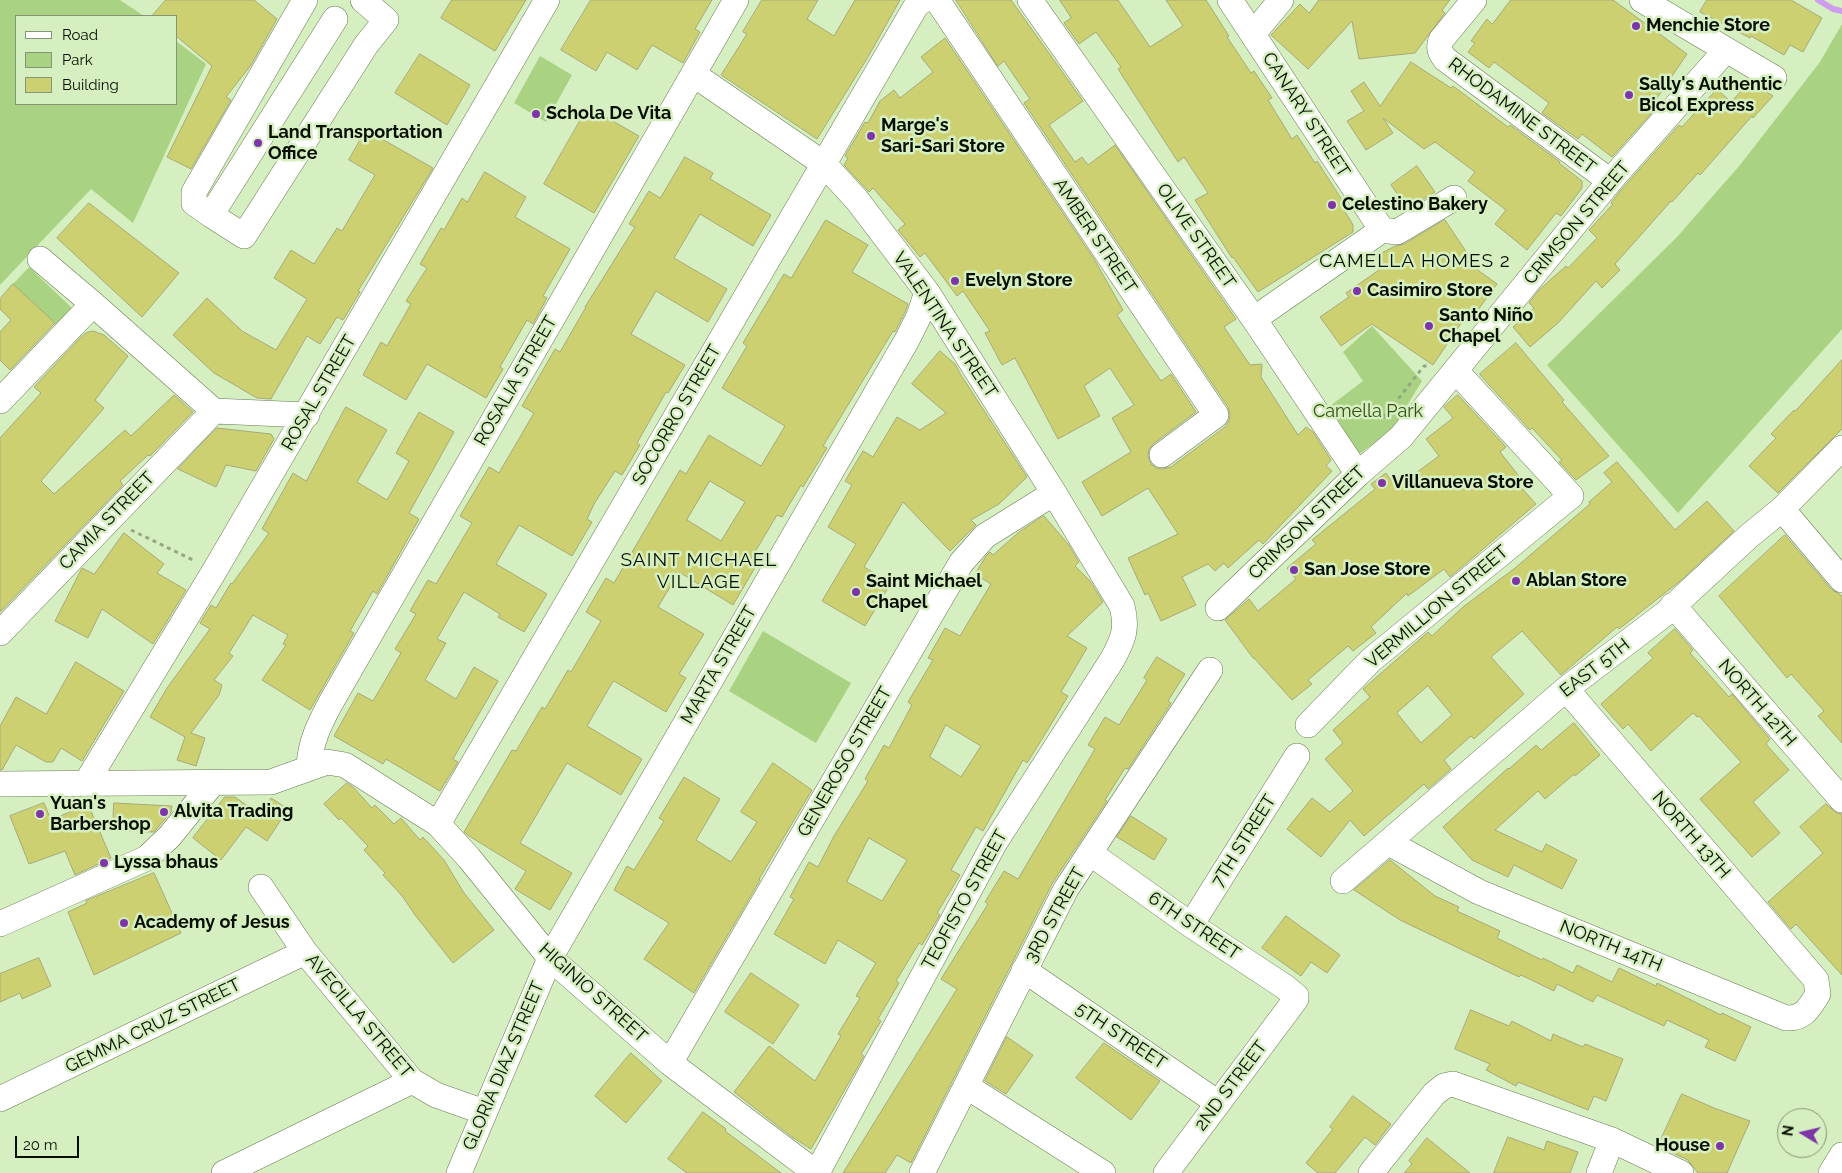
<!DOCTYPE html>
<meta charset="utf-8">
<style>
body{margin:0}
#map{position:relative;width:1842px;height:1173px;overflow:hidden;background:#d6efc0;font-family:Raleway,sans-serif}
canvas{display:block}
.legend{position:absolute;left:15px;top:15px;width:162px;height:90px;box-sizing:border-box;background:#d6efc0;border:1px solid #839574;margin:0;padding:6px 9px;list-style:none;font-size:15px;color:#070e02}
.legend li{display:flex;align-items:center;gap:10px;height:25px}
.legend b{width:25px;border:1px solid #839574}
.north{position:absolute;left:1777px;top:1108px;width:50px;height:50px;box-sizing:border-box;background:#d6efc0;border:1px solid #839574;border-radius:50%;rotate:279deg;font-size:14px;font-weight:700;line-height:20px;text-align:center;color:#070e02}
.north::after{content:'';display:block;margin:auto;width:18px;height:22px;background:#7e35a8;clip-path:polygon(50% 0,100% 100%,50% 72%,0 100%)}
.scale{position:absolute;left:15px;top:1136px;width:64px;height:22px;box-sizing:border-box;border:2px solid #070e02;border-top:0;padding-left:6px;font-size:15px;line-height:18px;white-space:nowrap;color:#070e02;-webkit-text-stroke:4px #d6efc0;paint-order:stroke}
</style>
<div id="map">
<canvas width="1842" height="1173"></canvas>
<ul class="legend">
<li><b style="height:6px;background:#fff"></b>Road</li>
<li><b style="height:14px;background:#a9d282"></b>Park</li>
<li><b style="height:14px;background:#ccd071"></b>Building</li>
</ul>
<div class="north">N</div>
<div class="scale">20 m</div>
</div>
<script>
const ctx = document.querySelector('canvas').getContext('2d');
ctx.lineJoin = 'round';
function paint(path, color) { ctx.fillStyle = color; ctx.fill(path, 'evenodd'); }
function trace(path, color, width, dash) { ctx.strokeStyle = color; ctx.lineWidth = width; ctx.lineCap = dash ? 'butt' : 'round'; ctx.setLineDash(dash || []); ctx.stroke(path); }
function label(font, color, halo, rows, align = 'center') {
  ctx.font = font + ' Raleway,sans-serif'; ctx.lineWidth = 5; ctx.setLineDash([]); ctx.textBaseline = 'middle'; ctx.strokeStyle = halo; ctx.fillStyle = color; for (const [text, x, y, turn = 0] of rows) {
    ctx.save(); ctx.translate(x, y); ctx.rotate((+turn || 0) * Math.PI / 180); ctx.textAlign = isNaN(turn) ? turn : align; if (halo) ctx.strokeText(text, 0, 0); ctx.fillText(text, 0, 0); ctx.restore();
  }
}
paint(new Path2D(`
 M0,0H120L144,16H16V104H176V41L206,64L133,223L91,189L0,285Z
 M1842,24V329L1678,513L1547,365L1677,237L1740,165L1820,62Z
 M540,56L572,75L546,122L514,103Z
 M29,267L72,308L56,324L13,284Z
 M1372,326L1422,381L1392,430L1358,455L1330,406L1363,381L1343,352Z
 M763,631L851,683L816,743L729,691Z`), '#a9d282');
trace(new Path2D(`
 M1818,0L1833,9L1842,11`), '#cc9eec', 6);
const building = new Path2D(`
 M166,0H254L277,19L251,65L226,97L231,100L191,169L167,157L212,66L176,36V16H152Z
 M452,0H526L495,51L441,18Z
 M591,0H712L695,29L700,32L683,63L652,45L637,70L607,52L596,71L561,50Z
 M762,0H818L807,19L834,36L855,0H900L868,57L817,139L721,75L747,34L743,32Z
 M956,0H1011L1083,101L1049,125L1075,162L1082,157L1088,165L1115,145L1236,319L1224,327L1250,365L1262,364L1261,377L1298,435L1306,427L1313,432L1331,460L1326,466L1332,471L1263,544L1259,540L1228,568L1224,563L1215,571L1208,564L1182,577L1196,605L1161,621L1148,593L1145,595L1128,558L1178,534L1148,488L1102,516L1082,482L1131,452L1112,418L1134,405L1110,368L1084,386L1100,416L1058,439L1015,358L1002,365L985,333L990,331L963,291L957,296L925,253L920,257L898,230L905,224L873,188L869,192L844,165L848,158L845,156L865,122L868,123L880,101L894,90L900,98L933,72L921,57L945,38L1094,259L1123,310L1117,315L1143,355L1161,381L1171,374L1196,412L1153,444L1149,449L1148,456L1151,464L1156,468L1163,469L1171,467L1225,427L1229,421L1230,414L1228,407L1024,103L1030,99L1004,61L998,66Z
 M1060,0H1118L1150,47L1183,26L1166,0H1206L1229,36L1227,37L1251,73L1254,71L1272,98L1268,100L1292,139L1297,135L1315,163L1317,161L1344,203L1341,205L1353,225V232L1258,292L1233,257L1232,258L1195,200L1208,193L1184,157L1178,162L1118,69L1121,67L1096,32L1079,44L1064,23L1071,18Z
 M1319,0H1450L1442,10L1445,13L1415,53L1359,59L1352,21L1308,69L1271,35L1300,4L1309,13Z
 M1511,0H1613L1687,54L1653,104L1657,107L1612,157L1582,134L1578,139L1542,113L1549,103L1494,62L1489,68L1468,52L1475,43L1471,41L1487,19L1492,24Z
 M1707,0H1791L1822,18L1803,52L1790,45L1784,55L1751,36L1750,38L1700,12Z
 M420,54L470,85L447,125L395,93Z
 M1411,62L1451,88L1453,86L1508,127L1510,125L1560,162L1559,163L1582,181V188L1561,216L1556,213L1527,250L1495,224L1506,210L1468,181L1475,172L1435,142L1424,149L1383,118L1393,133L1366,150L1347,121L1364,111L1351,91L1364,82L1380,106Z
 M1750,81L1773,96L1753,118L1752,116L1700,175L1698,173L1672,202L1671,201L1640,236L1615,264L1620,270L1602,288L1596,281L1558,323L1530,347L1513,327L1534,308L1529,303L1539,290L1566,266L1568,268L1597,238L1589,230L1613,204L1611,203L1621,190L1679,125L1682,127L1717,89L1731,102Z
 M588,107L639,136L594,213L544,184Z
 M366,130L433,168L358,291L360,292L343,320L337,317L320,344L307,336L271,399L257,398L214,373L173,335L207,298L242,331L276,350L307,299L274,278L291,250L314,264L337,228L342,231L375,175L349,160Z
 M685,157L713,173L710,179L771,215L753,246L700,214L674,258L727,289L708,322L656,291L631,334L685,365L668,393L666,392L637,443L640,445L622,475L615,471L594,504L587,519L592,522L572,556L519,525L496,564L547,594L524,632L498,617L500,614L464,592L437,639L446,643L425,680L456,699L474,667L498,681L453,759L458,762L440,791L386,759L383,764L334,736L358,693L373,701L401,653L395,649L416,614L410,611L428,580L436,584L472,523L460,516L489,467L499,473L534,413L522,406L555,349L560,352L586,307H585L635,227L629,224L649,191L660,198Z
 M1417,166L1435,192L1408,209L1391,185Z
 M485,172L526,197L515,217L570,249L543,296L547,298L533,324L527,320L500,367L503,369L486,398L427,364L406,400L363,375L381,342L387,346L411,304L406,301L427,268L420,264L441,228L444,230L462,198L467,202Z
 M89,203L179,273L142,317L57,238Z
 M826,220L868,245L852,272L908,304L906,310L895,332L893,331L823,446L827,448L803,487L801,485L782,517L777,515L749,562L756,566L733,605L679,572L658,607L704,634L679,674L686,678L666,712L614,681L612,683L587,726L642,759L621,795L567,763L520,843L572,873L550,910L515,889L526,871L469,836L464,832L512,750L516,751L542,707L545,709L568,670L571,672L601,621L586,612L606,578L614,583L680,470L686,474L709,435L761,466L785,426L722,388L747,346L743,343L784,274L791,278ZM710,481L745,502L721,541L687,520Z
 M1445,220L1479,271L1497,284L1475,314L1470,310L1433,365L1372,324L1341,346L1320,317L1349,297L1346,293L1379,270L1377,265L1382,261L1378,255L1395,246L1404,244Z
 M13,284L55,323L10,370L0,360V332L11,320L0,309V299Z
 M93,331L104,335L128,356L95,400L104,408L41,481L54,494L125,430L131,436L174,395L193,412L150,456L148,455L120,481L123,485L0,612V438L41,393L34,387L80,338L86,333Z
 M1516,343L1564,400L1562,402L1609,456L1576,480L1559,462L1562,460L1532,428L1530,430L1481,376L1480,374Z
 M940,351L955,364L961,375L1027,477L999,504L971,520L976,525L950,551L903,502L864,567L891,583L865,626L822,601L856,544L828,527L852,485L845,481L863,451L873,457L897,417L920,430L946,413L912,384Z
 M1842,360V429L1778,493L1749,466L1776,438L1771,434L1794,410L1795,411Z
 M1458,395L1506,447L1500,452L1522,480L1518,484L1536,504L1450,577L1444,569L1408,596L1407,593L1371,627L1376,633L1353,651L1348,646L1308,680L1312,684L1292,700L1254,658H1253L1225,620L1249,599L1258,611L1296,579L1287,568L1316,544L1312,540L1375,489L1371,484L1386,473L1395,486L1404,479L1405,481L1439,456L1426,439L1453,418L1444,407Z
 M346,407L387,430L357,482L387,500L409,461L396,453L419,412L454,432L409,513L419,519L377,594L373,591L350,631L354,633L310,710L262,680L286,645L283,644L288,635L253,615L229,653L233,656L214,680L222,685L219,695L191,733L205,738L196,766L177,760L185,737L150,717L167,688L210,629L200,623L211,605L216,608L231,583L232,584L269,533L262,529L293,473L306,481Z
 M217,428L271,434L274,439L256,471L226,465L216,487L178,469Z
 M1617,462L1675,530L1707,501L1734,531L1679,582L1619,629L1617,627L1561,675L1522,631L1491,657L1524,694L1474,739L1471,736L1444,760L1451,769L1428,789L1424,784L1364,836L1350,820L1321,857L1287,829L1312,798L1330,812L1353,791L1325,759L1343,743L1333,730L1370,697L1363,689L1428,632L1432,636L1463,607L1515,568L1590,504L1589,502L1612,482L1604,473ZM1428,686L1452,715L1421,743L1397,713Z
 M1044,516L1068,544L1079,562L1075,566L1090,581L1103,602L1067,636L1087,648L1061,692L1068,696L1050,726L1027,763L1023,760L983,831L976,827L951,870L960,875L937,913L940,915L922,945L919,943L896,981L899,983L878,1019L881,1021L861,1054L864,1056L811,1149L792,1137L734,1092L769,1046L815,1081L841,1036L838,1034L860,998L856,996L876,963L838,940L825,964L774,934L794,899L790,897L809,862L818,867L834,836L868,781L865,779L884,745L889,748L912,705L908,702L933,660L928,658L945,628L960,636L991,584L975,574L986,556L990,552L993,555L1019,532ZM946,725L981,746L961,777L930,757ZM869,838L907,860L882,901L847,882Z
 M124,533L164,564L157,573L186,590L153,644L102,609L88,638L55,621L82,568L94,574Z
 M1785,535L1831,589L1842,596V743L1818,716L1824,711L1791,674L1787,678L1719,596Z
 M1675,629L1693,650L1690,653L1729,697L1732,694L1770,739L1766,744L1789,770L1753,802L1780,833L1752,857L1700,799L1741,762L1699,716L1697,717L1693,713L1651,751L1628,724L1623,729L1601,704L1653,658L1648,653Z
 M1157,657L1185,674L1168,701L1171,703L1128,769L1125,768L1105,800L1107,801L1053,882L911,1163L897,1155L885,1173H843L957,989L941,979L988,904L985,902L1004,871L1018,879L1095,749L1088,745L1105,717L1119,725L1147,680L1144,678Z
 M76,662L124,691L82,761L61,748L53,762H46L16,745L2,770H0V726L16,697L46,714Z
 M1574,723L1600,755L1575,776L1574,774L1545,799L1538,791L1495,830L1542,852L1546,844L1577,860L1562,889L1514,865L1508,877L1472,860L1443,827L1508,768L1509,769L1536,745L1541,750Z
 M773,763L812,790L759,879L760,880L694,993L644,959L669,923L614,890L627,866L634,870L664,821L659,818L684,777L720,799L696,840L731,862L757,822L741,812Z
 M347,783L354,788L372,808L375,805L394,824L401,818L420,840L423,837L444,860L464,893L494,930L453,963L415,915L403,897L383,875L385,873L364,850L368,846L341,818L339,820L324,804Z
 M225,797H235L260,815L271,798L288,809L267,841L246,827L221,860L193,838Z
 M44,803L51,820L88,804L111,858L75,875L65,851L29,864L10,816Z
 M114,803L172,806L171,812L154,832L113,831Z
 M1826,804L1837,813L1842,814V975L1796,924L1791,929L1768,902L1823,853L1800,827Z
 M1131,816L1167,839L1154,860L1117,837Z
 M1390,860L1435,896L1459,907L1457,911L1500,931L1497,938L1542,960L1543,958L1573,973L1577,965L1612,982L1619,968L1656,986L1657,983L1721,1015L1722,1013L1751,1027L1735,1061L1705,1047L1709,1040L1667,1020L1664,1026L1597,995L1593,1002L1557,984L1554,991L1521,975L1519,977L1400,920L1354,890Z
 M154,873L181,933L94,975L68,912L87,903L86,901Z
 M1286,916L1340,955L1327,973L1311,962L1301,976L1262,948Z
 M39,958L51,986L22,999L20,993L0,1002V974Z
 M751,973L799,1005L773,1044L725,1012Z
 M1471,1010L1509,1026L1512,1021L1551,1041L1553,1034L1583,1047L1585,1044L1623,1059L1606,1101L1594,1096L1588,1110L1518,1082L1516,1086L1486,1070L1490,1064L1455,1049Z
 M1007,1037L1033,1055L1006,1094L985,1081Z
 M1104,1043L1160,1081L1131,1120L1076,1078Z
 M631,1053L662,1081L626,1123L595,1096Z
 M1682,1094L1714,1108L1750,1121L1727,1173H1698L1688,1160L1658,1146Z
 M1353,1096L1391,1124L1375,1145L1365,1137L1335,1173H1318L1306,1163L1333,1129L1330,1127Z
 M703,1112L726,1129L725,1131L781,1173H687L668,1159Z
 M1508,1137L1544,1150L1547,1141L1578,1152L1570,1173H1494Z
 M1427,1138L1470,1173H1404L1412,1164L1409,1161Z`);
paint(building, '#ccd071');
trace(building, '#a7a978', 1);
const minor = new Path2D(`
 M937,0L1216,415L1162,455
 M1030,0L1254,319L1358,474
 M1230,0L1382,230
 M1474,0L1441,40C1438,48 1440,52 1445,59L1610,181
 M1642,0L1774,78
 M335,19L211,215L244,236L366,45L386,20L363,0
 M1253,34L1281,0
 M693,74L824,164L857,200L927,292L1054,493L1122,606C1128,629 1123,640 1112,660L994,844L817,1173
 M211,215L194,203V192L305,0
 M40,259L93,304L214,411L307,415
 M1254,319L1382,230L1397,232L1454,198
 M0,401L93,304
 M1782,509L1842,580
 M1673,605L1842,800
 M1218,608L1358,474L1401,437L1610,181L1726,50
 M0,633L214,411
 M1308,725L1371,660L1571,496L1456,371
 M309,767C310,743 319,725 330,704L736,0
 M86,783L215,570L547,0
 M0,784L271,782L327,762L345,765L438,824L469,858L550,958L670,1063L816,1173
 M438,824L916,6L923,0
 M1389,843L1479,892L1786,1018C1804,1019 1809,1008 1818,994L1816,980L1566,689
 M1090,853L1191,925L1285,987L1296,996V999L1166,1173
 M1343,881L1566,689L1666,613L1749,536L1782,509L1842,448
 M261,887L305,952L412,1081L436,1095L484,1112
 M0,924L147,858L170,836L212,784
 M1191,925L1297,756
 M1024,970L1218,1103
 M670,1063L961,563L985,536L1054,493
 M966,1086L1103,1173
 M0,1099L305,952
 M224,1173L412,1081
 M459,1173L550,958L907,340L919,316L927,292
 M922,1173L1066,889L1210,670
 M1371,1173L1434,1094L1444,1086L1453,1084L1612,1140L1681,1173
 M1599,1173L1612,1140
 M1831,1173L1842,1155`);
trace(minor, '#657b50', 26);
trace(new Path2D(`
 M1347,418L1361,410L1373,416L1384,417L1424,366H1430
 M131,530L195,561`), '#95a884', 3, [4, 4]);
trace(minor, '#fff', 25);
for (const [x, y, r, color] of [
 [1636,26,5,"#7e35a8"],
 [1629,95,5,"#7e35a8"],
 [536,114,5,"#7e35a8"],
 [871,136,5,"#7e35a8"],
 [258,143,5,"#7e35a8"],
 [1332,205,5,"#7e35a8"],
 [955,281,5,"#7e35a8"],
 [1357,291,5,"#7e35a8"],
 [1429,326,5,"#7e35a8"],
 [1382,483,5,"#7e35a8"],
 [1294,570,5,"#7e35a8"],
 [1516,581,5,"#7e35a8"],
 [856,592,5,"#7e35a8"],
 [164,812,5,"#7e35a8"],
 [40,814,5,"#7e35a8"],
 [104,863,5,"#7e35a8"],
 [124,923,5,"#7e35a8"],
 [1720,1146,5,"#7e35a8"]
]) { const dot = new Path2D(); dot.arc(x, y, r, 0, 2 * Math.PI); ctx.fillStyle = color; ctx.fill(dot); trace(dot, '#d6efc0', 2); }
label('bold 18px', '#070e02', '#d6efc0', [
 ["Menchie Store",1646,26],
 ["Sally's Authentic",1639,85],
 ["Bicol Express",1639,106],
 ["Schola De Vita",546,114],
 ["Marge's",881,126],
 ["Sari-Sari Store",881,147],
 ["Land Transportation",268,133],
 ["Office",268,154],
 ["Celestino Bakery",1342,205],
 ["Evelyn Store",965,281],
 ["Casimiro Store",1367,291],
 ["Santo Niño",1439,316],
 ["Chapel",1439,337],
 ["Villanueva Store",1392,483],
 ["San Jose Store",1304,570],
 ["Ablan Store",1526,581],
 ["Saint Michael",866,582],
 ["Chapel",866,603],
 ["Yuan's",50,804],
 ["Barbershop",50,825],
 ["Alvita Trading",174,812],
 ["Lyssa bhaus",114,863],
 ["Academy of Jesus",134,923],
 ["House",1710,1146,"right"]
], 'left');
label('18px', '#070e02', '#d6efc0', [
 ["CANARY STREET",1306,115,57],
 ["RHODAMINE STREET",1522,116,37],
 ["CRIMSON STREET",1577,223,-50],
 ["AMBER STREET",1095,236,56],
 ["OLIVE STREET",1196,236,55],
 ["VALENTINA STREET",945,325,56],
 ["ROSALIA STREET",516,381,-60],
 ["ROSAL STREET",319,393,-60],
 ["SOCORRO STREET",677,415,-60],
 ["CAMIA STREET",107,521,-46],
 ["CRIMSON STREET",1307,523,-44],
 ["VERMILLION STREET",1437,607,-40],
 ["MARTA STREET",719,665,-60],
 ["EAST 5TH",1595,668,-38],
 ["NORTH 12TH",1757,703,49],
 ["GENEROSO STREET",845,762,-60],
 ["NORTH 13TH",1691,835,49],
 ["7TH STREET",1244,841,-58],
 ["TEOFISTO STREET",965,900,-61],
 ["3RD STREET",1055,915,-61],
 ["6TH STREET",1194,926,34],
 ["NORTH 14TH",1611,946,22],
 ["HIGINIO STREET",593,993,42],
 ["AVECILLA STREET",359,1016,50],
 ["GEMMA CRUZ STREET",153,1026,-26],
 ["5TH STREET",1121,1036,34],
 ["GLORIA DIAZ STREET",504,1066,-67],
 ["2ND STREET",1231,1086,-53]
]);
label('18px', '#344e14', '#d6efc0', [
 ["Camella Park",1368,412]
]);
ctx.letterSpacing = '1px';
label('19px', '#070e02', '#d6efc0', [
 ["CAMELLA HOMES 2",1415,261],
 ["SAINT MICHAEL",699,560],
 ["VILLAGE",699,582]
]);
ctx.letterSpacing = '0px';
</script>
